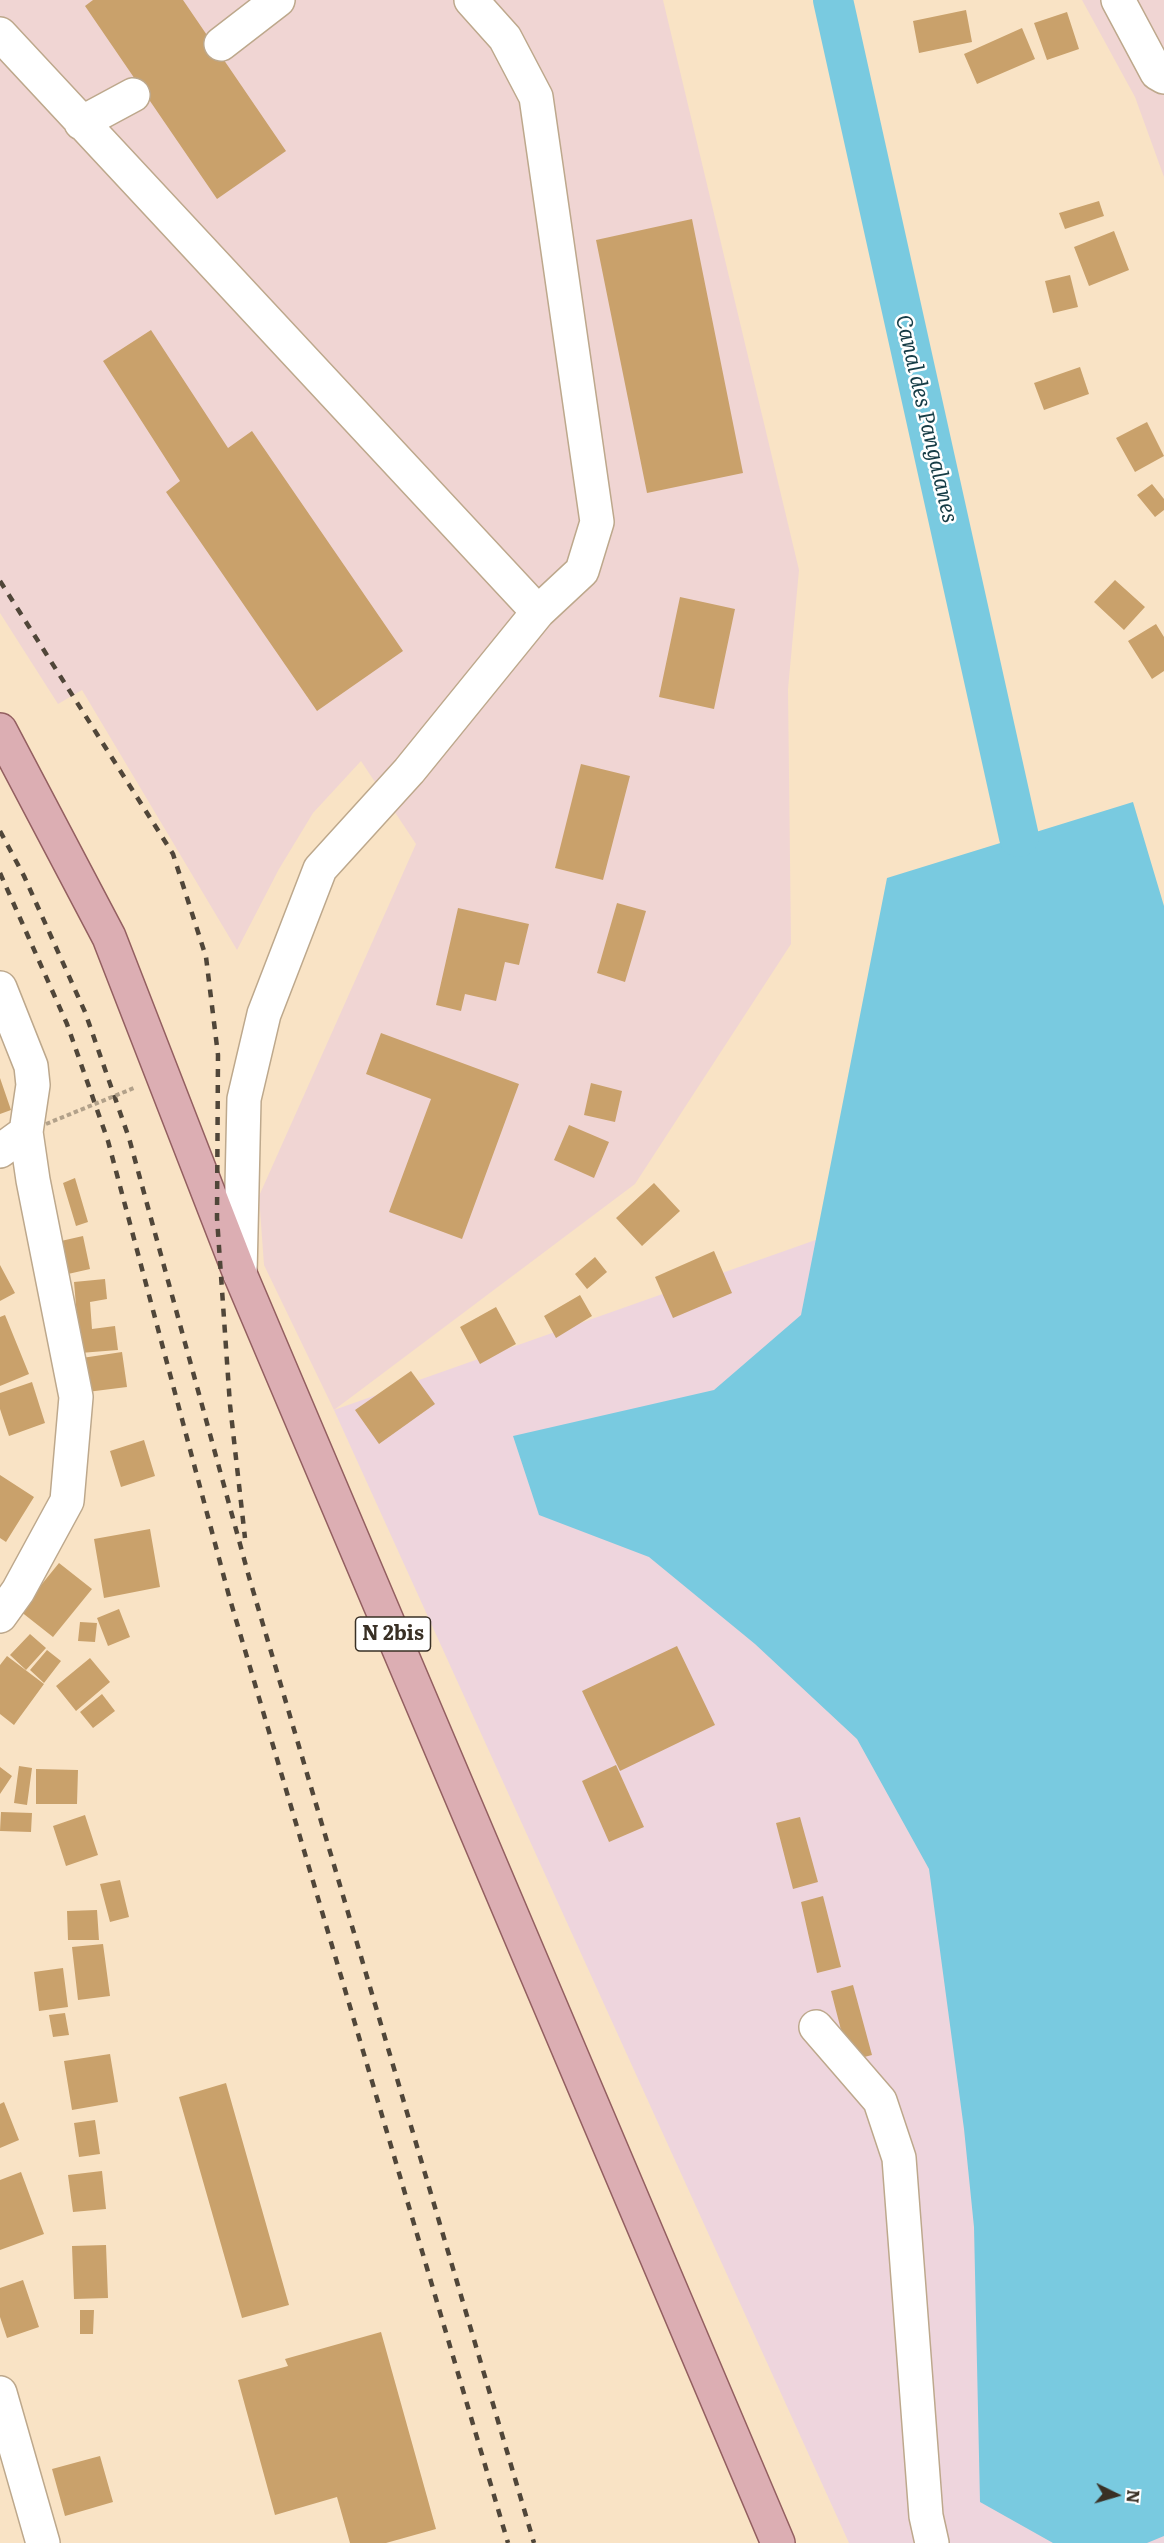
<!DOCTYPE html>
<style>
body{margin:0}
#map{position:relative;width:1164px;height:2543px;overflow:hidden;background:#f9e3c5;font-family:Literata,serif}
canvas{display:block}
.north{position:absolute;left:1086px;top:2465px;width:60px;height:60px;-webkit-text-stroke:4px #fff;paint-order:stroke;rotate:95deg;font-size:16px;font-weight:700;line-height:24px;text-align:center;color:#393025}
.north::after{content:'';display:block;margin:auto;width:21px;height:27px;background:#393025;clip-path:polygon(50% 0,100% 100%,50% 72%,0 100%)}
</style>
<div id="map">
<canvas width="1164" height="2543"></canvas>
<div class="north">N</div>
</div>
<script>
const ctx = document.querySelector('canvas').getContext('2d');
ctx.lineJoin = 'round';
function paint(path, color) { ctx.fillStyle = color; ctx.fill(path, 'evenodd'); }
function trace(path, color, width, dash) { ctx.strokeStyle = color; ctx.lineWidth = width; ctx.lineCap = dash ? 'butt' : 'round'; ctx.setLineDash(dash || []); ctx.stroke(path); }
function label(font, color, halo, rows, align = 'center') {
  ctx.font = font + ' Literata,serif'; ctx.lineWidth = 5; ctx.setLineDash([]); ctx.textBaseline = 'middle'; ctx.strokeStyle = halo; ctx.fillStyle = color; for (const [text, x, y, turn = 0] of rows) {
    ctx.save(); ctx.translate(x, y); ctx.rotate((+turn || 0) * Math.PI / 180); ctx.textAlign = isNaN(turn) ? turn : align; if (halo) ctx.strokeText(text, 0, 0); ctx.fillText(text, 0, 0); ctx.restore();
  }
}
paint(new Path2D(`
 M1164,1117V2543H849L334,1410Z`), '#eed5dd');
paint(new Path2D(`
 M0,0H663L799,570L788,689L791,944L635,1184L334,1410L264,1265L259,1196L416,844L361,761L313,813L279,869L237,950L82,690L58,704L0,613Z
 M1082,0H1164V177L1135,97Z`), '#f0d5d3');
paint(new Path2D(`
 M1133,802L1164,906V2536L1147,2543H1053L980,2502L974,2227L964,2129L929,1869L857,1739L755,1644L649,1557L539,1515L513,1436L714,1390L801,1315L887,878Z`), '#79cae0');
trace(new Path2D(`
 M833,0L1019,837`), '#79cae0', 40);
paint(new Path2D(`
 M93,0H183L286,151L217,199L85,6Z
 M966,10L972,42L919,53L913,21Z
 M1067,12L1079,49L1047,60L1034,23Z
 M1022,28L1035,59L977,84L964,54Z
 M1099,201L1104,216L1065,229L1059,213Z
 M692,219L743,473L647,493L596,240Z
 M1114,231L1129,270L1089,286L1074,247Z
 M1070,275L1078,307L1053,313L1045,281Z
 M151,330L228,448L252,431L403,651L317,711L166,492L180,481L103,361Z
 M1080,367L1089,394L1044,410L1034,383Z
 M1147,422L1164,456L1135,472L1116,438Z
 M1152,484L1164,499V510L1155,517L1137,495Z
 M1115,580L1145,607L1124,630L1094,602Z
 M680,597L735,609L714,709L659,697Z
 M1156,624L1164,637V671L1152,679L1128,641Z
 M581,764L630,776L603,880L555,868Z
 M617,903L646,911L625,982L597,973Z
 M458,908L529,924L519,965L505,962L496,1001L465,994L461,1011L436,1005Z
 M381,1033L519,1084L462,1239L389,1212L431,1099L366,1074Z
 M0,1078L11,1110L0,1114Z
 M591,1083L622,1091L615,1122L584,1115Z
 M569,1125L609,1142L594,1178L554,1160Z
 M75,1178L88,1222L76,1226L63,1183Z
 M654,1183L680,1211L642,1246L616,1218Z
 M83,1236L90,1269L68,1274L61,1241Z
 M714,1251L732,1293L673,1318L655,1277Z
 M595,1257L607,1272L587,1289L575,1274Z
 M0,1265L15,1293L0,1301Z
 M105,1279L107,1299L90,1302L92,1329L115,1326L118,1350L80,1353L74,1282Z
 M580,1295L592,1316L556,1338L544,1316Z
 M496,1307L516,1344L480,1364L460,1327Z
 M5,1315L29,1374L0,1386V1317Z
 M122,1352L127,1387L87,1392L82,1358Z
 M411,1371L435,1404L379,1444L355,1410Z
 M32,1382L45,1423L9,1436L0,1409V1393Z
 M144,1440L155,1476L121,1487L110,1451Z
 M0,1475L34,1497L6,1542L0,1538Z
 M150,1529L160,1587L104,1598L94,1539Z
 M59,1563L92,1589L53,1637L20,1611Z
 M119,1609L130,1637L108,1646L97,1618Z
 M80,1622L97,1623L95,1642L78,1641Z
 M30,1634L46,1648L26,1670L10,1655Z
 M677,1646L715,1725L620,1771L582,1691Z
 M47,1650L61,1661L44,1683L30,1670Z
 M7,1656L44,1684L14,1725L0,1714V1665Z
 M90,1658L110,1682L76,1711L56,1686Z
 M102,1694L115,1711L93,1728L80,1712Z
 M616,1765L644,1827L609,1842L582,1781Z
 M19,1766L32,1768L27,1805L14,1803Z
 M0,1767L12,1776L0,1794Z
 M36,1769L78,1770L77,1804H36Z
 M1,1812L32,1813L31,1832L0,1831Z
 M85,1815L98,1855L66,1866L53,1826Z
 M800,1817L818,1882L793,1889L776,1823Z
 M120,1880L129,1917L110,1922L100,1884Z
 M823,1896L841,1967L817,1973L801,1902Z
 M97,1910L99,1940H68L67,1911Z
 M103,1944L110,1996L78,2000L72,1947Z
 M63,1968L68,2007L39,2011L34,1972Z
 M853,1985L872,2055L849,2061L831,1991Z
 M65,2013L69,2035L53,2037L49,2015Z
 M110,2054L118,2102L72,2110L64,2061Z
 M226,2083L289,2305L242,2318L179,2097Z
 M4,2102L19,2140L0,2148V2104Z
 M95,2120L100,2154L79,2157L74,2123Z
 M102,2171L106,2209L73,2212L68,2175Z
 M21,2172L44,2234L0,2250V2180Z
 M106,2245L108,2298L74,2299L72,2246Z
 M23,2280L39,2327L7,2338L0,2317V2288Z
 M80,2310H94L93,2334H80Z
 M381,2332L436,2529L386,2543H350L337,2497L275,2515L238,2380L288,2366L285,2359Z
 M100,2456L113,2502L65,2516L52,2469Z`), '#c9a16b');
const minor = new Path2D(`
 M471,0L505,38L536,97L597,522L582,571L538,612
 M1118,0L1157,73L1164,77
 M0,34L538,612L409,771L320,869L264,1014L244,1099L240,1274
 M221,44L278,0
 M81,123L133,95
 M0,988L31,1066L33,1085L26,1132
 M0,1151L26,1132L33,1180L76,1397L67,1501L18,1591L0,1616
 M816,2027L880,2101L899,2158L926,2516L932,2543
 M0,2393L43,2543`);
const major = new Path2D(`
 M0,730L109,937L240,1274L778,2543`);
trace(minor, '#bda88c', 36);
trace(major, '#935f60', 36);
trace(minor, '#fff', 33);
trace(major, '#dcaeb3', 33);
trace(new Path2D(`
 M0,581L173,854L206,957L218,1055L217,1218L230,1405L245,1538
 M0,831L24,876L85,1012L129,1138L249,1577L534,2543
 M0,873L67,1024L108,1141L229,1596L508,2543`), '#504639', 4.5, [8, 8]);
trace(new Path2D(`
 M46,1124L134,1088`), '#b2a18a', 4, [4.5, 3]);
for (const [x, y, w] of [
 [393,1634,75]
]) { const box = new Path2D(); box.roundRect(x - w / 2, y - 17, w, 34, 4.5); ctx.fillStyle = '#fff'; ctx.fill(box); trace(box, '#393025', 1.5); }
label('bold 20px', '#393025', null, [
 ["N 2bis",393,1634]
]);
label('italic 22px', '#163c46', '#fff', [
 ["Canal des Pangalanes",926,419,77]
]);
</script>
